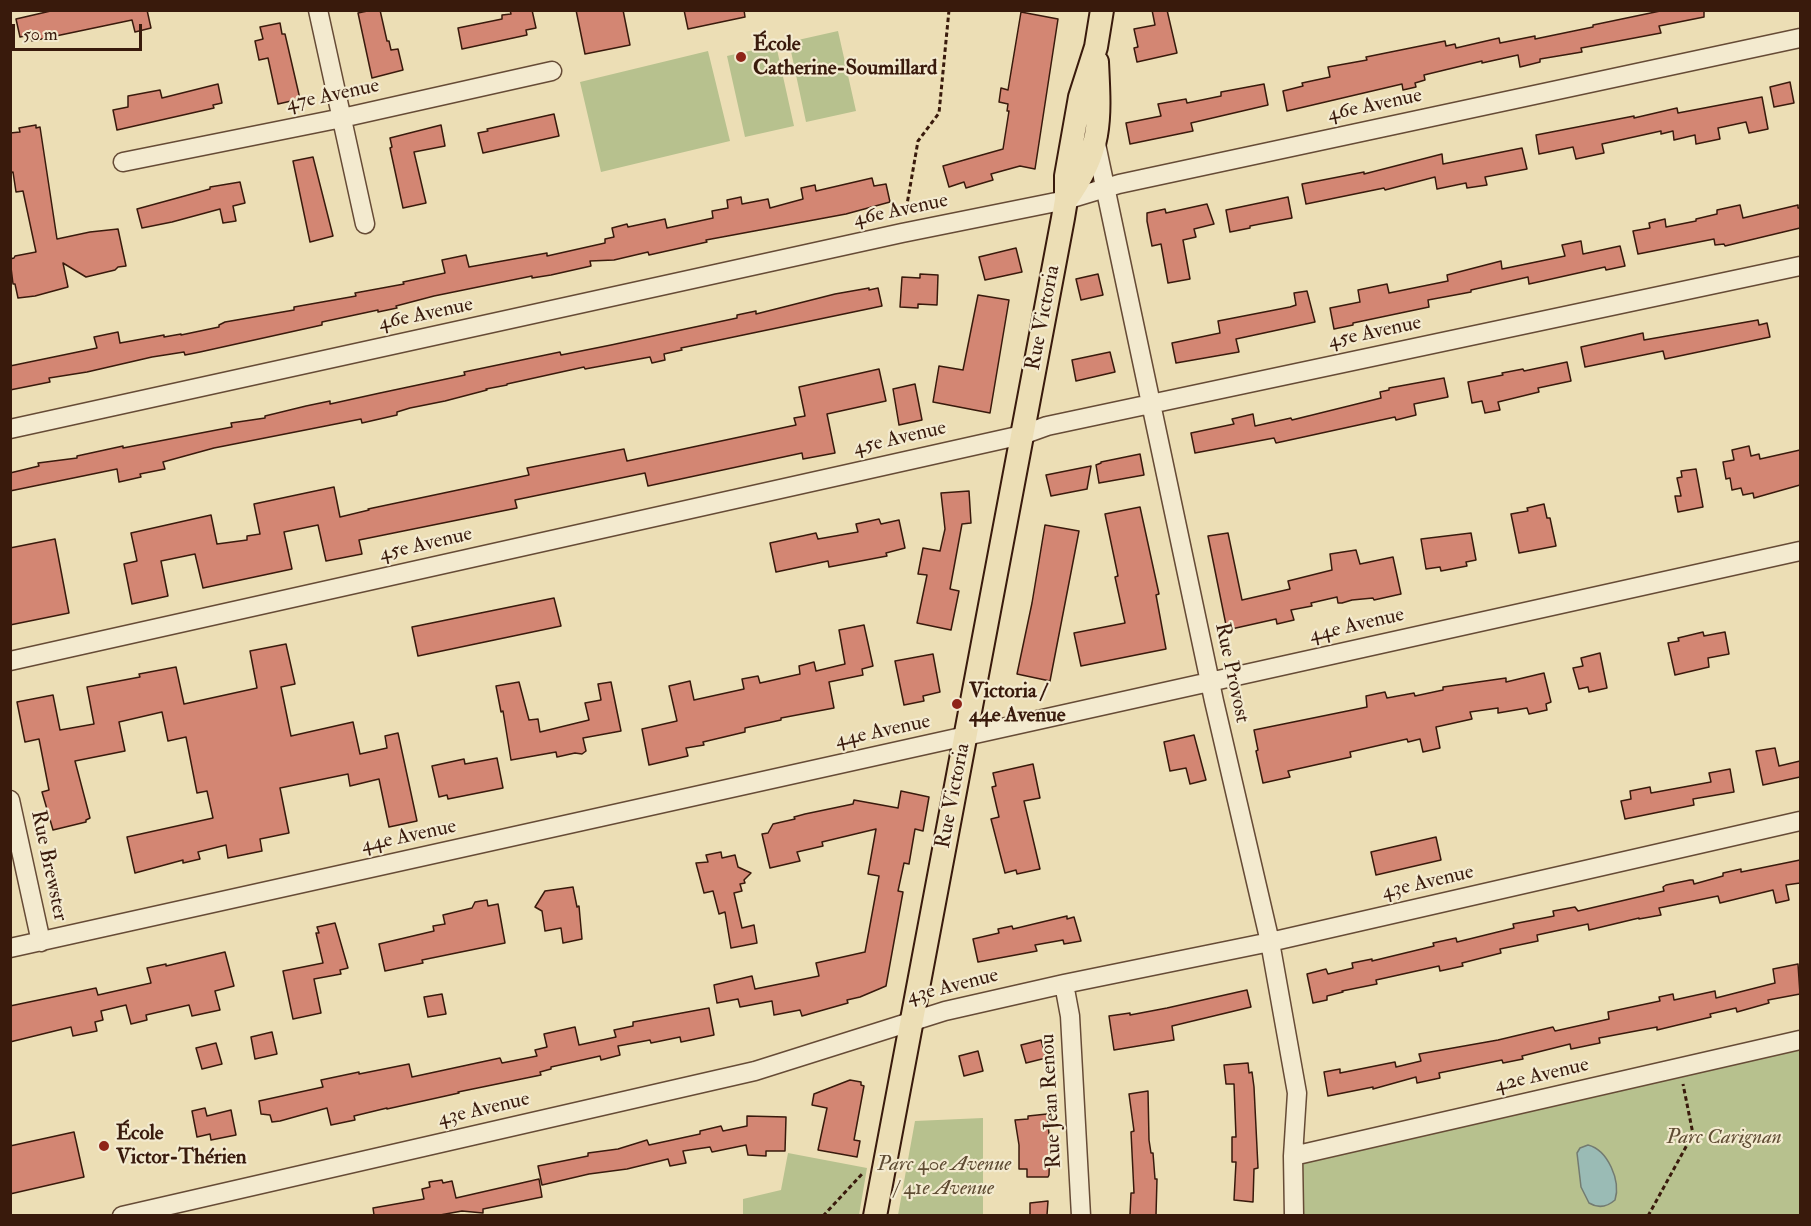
<!DOCTYPE html>
<meta charset="utf-8">
<style>
body{margin:0}
#map{position:relative;width:1811px;height:1226px;overflow:hidden;background:#ecdeb5;font-family:"IM FELL Double Pica",serif}
canvas{display:block}
.frame{position:absolute;inset:0;border:12px solid #391a0c;pointer-events:none}
.scale{position:absolute;left:12px;top:24px;width:130px;height:27px;box-sizing:border-box;border:3px solid #391a0c;border-top:0;padding-left:8px;font-size:18px;line-height:21px;white-space:nowrap;color:#391a0c;-webkit-text-stroke:4px #f3eacf;paint-order:stroke}
</style>
<div id="map">
<canvas width="1811" height="1226"></canvas>
<div class="frame"></div>
<div class="scale">50 m</div>
</div>
<script>
const ctx = document.querySelector('canvas').getContext('2d');
ctx.lineJoin = 'round';
function paint(path, color) { ctx.fillStyle = color; ctx.fill(path, 'evenodd'); }
function trace(path, color, width, dash) { ctx.strokeStyle = color; ctx.lineWidth = width; ctx.lineCap = dash ? 'butt' : 'round'; ctx.setLineDash(dash || []); ctx.stroke(path); }
function label(font, color, halo, rows, align = 'center') {
  ctx.font = font + ' "IM FELL Double Pica",serif'; ctx.lineWidth = 4.5; ctx.setLineDash([]); ctx.textBaseline = 'middle'; ctx.strokeStyle = halo; ctx.fillStyle = color; for (const [text, x, y, turn = 0] of rows) {
    ctx.save(); ctx.translate(x, y); ctx.rotate((+turn || 0) * Math.PI / 180); ctx.textAlign = isNaN(turn) ? turn : align; if (halo) ctx.strokeText(text, 0, 0); ctx.fillText(text, 0, 0); ctx.restore();
  }
}
paint(new Path2D(`
 M838,31L856,111L806,122L789,42Z
 M776,45L794,126L745,137L727,56Z
 M708,51L730,141L601,172L580,82Z
 M1800,1041V1215H1300L1297,1158Z
 M983,1118V1215H898L915,1121Z
 M788,1153L867,1168L859,1215H743V1199L781,1190Z`), '#b7c18e');
const water = new Path2D(`
 M1588,1145C1608,1150 1621,1181 1615,1200C1607,1207 1599,1209 1589,1203L1581,1187L1577,1153L1580,1148Z`);
paint(water, '#9abbb5');
trace(water, '#737b71', 1.5);
const building = new Path2D(`
 M55,10H147L151,28L135,32L132,20L32,41L30,35L20,37L16,19Z
 M372,10H380L387,41H389L391,50L398,49L403,70L372,78L358,13Z
 M510,10H532L536,28L526,30L527,35L462,49L458,28L502,19V15L511,14Z
 M576,10H623L630,45L585,54Z
 M684,10H744L745,17L688,29Z
 M1152,10H1167L1177,53L1137,62L1134,48L1138,47L1134,29L1155,25Z
 M1665,10H1704V17L1659,26L1661,33L1581,48L1582,52L1540,59V62L1520,67L1518,55L1482,63V61L1424,75L1425,80L1415,83L1416,87L1403,90L1402,84L1287,111L1283,91L1303,86L1302,83L1330,77L1328,67L1367,60L1366,57L1445,41L1446,46L1455,44L1456,48L1499,38L1500,43L1535,36V39L1593,27V25Z
 M1021,12L1058,19L1035,169L1020,166L991,174L993,180L966,188L964,182L949,187L943,166L1003,149L1009,111H1007L1008,104L999,102L1001,88L1008,90Z
 M280,23L282,34H285L300,99L278,104L268,58L259,60L255,41L263,39L260,27Z
 M1790,82L1794,103L1774,107L1770,87Z
 M218,84L222,103L213,105L214,108L117,130L113,110L128,107V96L160,90L162,98Z
 M1264,84L1268,105L1191,123L1193,131L1130,144L1126,123L1161,116L1158,104L1186,99L1187,103L1221,96V92Z
 M1762,97L1768,129L1749,133L1746,122L1718,128L1720,139L1696,144L1695,135L1674,140L1673,131L1661,134V131L1602,144L1604,153L1576,159L1573,147L1539,154L1536,135L1634,116V118L1677,108L1678,113Z
 M554,114L559,136L483,153L478,133L488,131L487,129Z
 M36,125V128L40,127L57,239L90,232L118,229L126,266L118,267L115,270L86,277L63,263L68,287L35,296L18,298L15,284H13L10,259L14,258L15,256L36,252L23,191L16,192L13,172L10,173V133L20,132L19,128Z
 M441,125L445,146L414,152L426,203L403,208L390,148L392,147L390,138Z
 M1522,148L1527,169L1485,177L1487,185L1467,188L1466,183L1437,189L1435,177L1385,190L1384,188L1306,204L1302,184L1364,172V174L1442,154L1443,164Z
 M313,157L333,236L310,242L293,161Z
 M872,178L874,186L886,184L890,202L846,214L706,240L707,242L649,255L648,252L614,260L590,261L591,266L551,275L532,278V276L434,296L396,306L397,308L378,312V310L322,322V325L200,352L185,355L184,352L152,357L87,372L49,378L50,382L10,390V366L97,348L94,337L118,332L120,343L164,335V337L181,334V335L219,327V325L225,322L294,310V307L356,296L355,293L404,284L403,282L445,273L442,260L466,255L469,267L547,253V256L605,243V239L614,237L612,228L627,224L628,227L665,219L667,228L713,218L712,211L728,208L727,200L741,197L742,204L768,199L770,208L803,199L801,188L815,185L816,191Z
 M240,182L245,203L233,206L236,221L223,223L220,209L172,222L142,228L137,209L210,189V187Z
 M1288,197L1292,218L1260,224L1250,226V228L1230,232L1226,210Z
 M1207,204L1214,224L1194,229L1196,237L1183,240L1190,279L1168,283L1161,244L1152,246L1147,221V213L1165,209L1166,213Z
 M1740,205L1743,218L1798,205V208H1800V228L1725,246L1724,244L1715,245L1714,239L1638,254L1633,231L1650,228L1649,223L1665,219L1666,227L1696,221V219L1717,214V210Z
 M1581,241L1583,254L1620,246L1625,266L1606,270L1605,267L1529,284L1528,277L1471,290V292L1428,300L1429,307L1353,323V325L1334,329L1330,308L1360,302L1358,290L1387,284L1389,293L1448,281L1447,275L1501,261L1502,269L1565,256L1562,245Z
 M1016,248L1022,272L985,280L979,257Z
 M920,274L938,275L937,305L918,304V308L900,307L902,277L920,278Z
 M1098,274L1103,295L1081,300L1076,279Z
 M869,288V290L878,288L882,306L681,348L682,350L664,354L665,360L652,363L650,357L585,369L584,367L507,384V385L486,389L487,390L445,401L410,408L397,412V415L362,423L361,419L214,448L163,462L165,469L140,474L141,477L119,482L117,469L10,491V473L39,466L38,463L77,458V456L123,446V448L232,427L231,423L265,418V416L306,406L330,401V404L380,393L465,375L464,372L560,352L561,355L611,345L737,318V315L756,311V314L835,294Z
 M1307,291L1315,322L1236,339L1239,352L1176,363L1172,343L1220,333L1218,321L1290,307L1296,305L1294,293Z
 M978,295L1009,300L990,413L933,402L939,366L963,370Z
 M1758,320L1759,325L1767,323L1770,337L1665,359L1663,351L1585,367L1581,347L1643,333L1644,340Z
 M1110,352L1115,372L1076,381L1072,360Z
 M1567,362L1571,381L1538,388L1539,392L1498,402L1500,410L1485,413L1482,401L1472,403L1468,382L1503,375L1502,373L1523,369L1524,371Z
 M879,369L886,401L827,414L835,453L803,459L802,453L648,486L645,473L515,500L517,508L359,540L362,554L326,561L318,525L284,532L292,569L203,588L195,554L161,561L168,596L132,604L124,564L137,561L131,533L211,515L217,544L247,540V536L260,534L254,504L334,487L340,517L369,510L368,509L529,475L527,468L624,449L627,461L796,425L794,418L805,416L799,387Z
 M1444,378L1448,397L1414,404L1416,415L1396,420L1395,417L1276,443L1274,438L1195,453L1191,433L1234,424L1232,419L1253,414L1255,426L1291,418L1292,420L1381,398L1380,392L1389,390V388Z
 M915,384L922,420L899,425L893,389Z
 M1749,446L1751,456L1759,454L1760,459L1800,450V485L1754,498L1753,493L1743,495L1741,488L1732,490L1730,478L1726,479L1723,462L1734,460L1732,450Z
 M1140,454L1144,475L1099,483L1096,465L1101,463V462Z
 M1091,466L1087,489L1051,496L1046,475Z
 M1696,469L1703,507L1678,512L1675,496H1681L1677,478L1682,477L1681,471Z
 M969,491L971,523L962,524L950,589L959,591L951,630L917,623L927,575L918,574L923,548L940,551L945,529L941,493Z
 M1544,504L1547,518H1550L1556,546L1519,553L1511,514L1528,511L1527,508Z
 M1140,507L1159,594L1156,595L1166,649L1081,666L1074,633L1125,623L1115,577L1118,576L1105,514Z
 M879,519L881,524L899,520L905,548L886,553L887,556L829,567L828,561L776,572L770,543L816,533L818,539L858,532L856,524Z
 M1045,525L1079,531L1050,681L1017,674L1032,603Z
 M1228,533L1242,600L1290,589L1288,581L1332,570L1330,554L1356,550L1360,564L1393,557L1401,594L1374,600L1373,598L1352,600L1342,603H1338L1337,597L1311,603L1312,606L1291,610L1294,620L1277,624L1276,619L1227,630L1208,536Z
 M1471,533L1476,560L1466,562L1467,566L1441,571L1440,567L1426,569L1421,539Z
 M55,539L69,613L10,625V548Z
 M554,598L561,626L418,656L412,627Z
 M864,625L873,666L862,669L863,675L829,682L834,708L781,718V720L745,728V732L703,742L704,745L686,748L688,756L649,765L642,729L677,721L669,686L690,681L694,700L744,689L742,679L758,676L760,683L800,674L799,666L814,662L816,671L845,664L839,630Z
 M1703,632L1704,636L1725,632L1729,654L1708,658L1709,667L1675,675L1668,643L1679,641L1678,638Z
 M286,644L295,684L281,687L291,736L353,722L360,754L387,748L385,736L398,733L417,821L389,827L379,779L350,786L348,774L280,788L289,833L260,839L262,851L228,858L226,845L198,852L200,859L183,863V860L135,873L127,837L213,818L207,791L197,793L186,737L168,741L162,712L119,722L125,751L75,761L90,818L86,820V822L53,830L42,792L49,790L39,739L25,742L17,702L53,695L60,730L94,724L87,687L140,677L139,674L176,667L184,704L257,688L250,651Z
 M1600,653L1607,688L1589,692L1588,687L1579,689L1573,668L1583,666L1581,658Z
 M933,654L940,692L923,696L924,701L904,705L895,661Z
 M1544,673L1551,702L1546,704L1547,710L1529,714L1527,708L1498,713V708L1470,712L1472,719L1436,727L1440,748L1423,752L1420,739L1408,742L1407,739L1350,752L1351,757L1288,771L1290,777L1263,783L1256,751L1258,750L1254,730L1367,707L1366,696L1385,692L1387,698L1414,693L1415,696L1443,690V687L1506,678V682Z
 M519,682L529,720L538,719L540,732L589,720L585,703L601,700L598,684L611,682L621,731L583,738L586,751L582,754L575,753L557,757L556,752L511,760L503,711L501,712L496,686Z
 M1194,735L1206,780L1190,784L1186,768L1170,771L1164,742Z
 M1775,748L1779,766L1800,761V777L1763,785L1756,751Z
 M497,758L503,788L448,799L447,795L439,797L432,766L464,759L465,764Z
 M1033,764L1040,798L1024,801L1040,869L1017,874L1016,870L1005,873L991,819L999,817L992,787L996,786L993,773Z
 M1730,769L1734,792L1693,799L1694,805L1625,819L1621,801L1631,799L1630,791L1650,787L1651,793L1711,782L1709,773Z
 M901,791L929,797L923,831L915,829L909,864L904,863L898,891L903,892L886,986L860,997L847,1000L848,1003L802,1016L800,1010L774,1015L772,1001L740,1007L738,999L717,1003L714,985L752,976L755,989L819,976L816,963L865,952L879,876L868,874L876,829L822,842L823,846L797,852L800,861L770,868L762,834L768,833L773,824L795,819L794,817L805,814L853,804L854,800L898,808Z
 M1436,837L1441,860L1376,875L1371,852Z
 M721,852L722,858L735,855L738,867L751,873L744,880L745,883L740,884L742,891L734,893L742,928L754,925L757,943L731,948L725,912L719,914L713,891L704,893L696,863L708,862L706,855Z
 M1800,860V883L1786,885L1789,900L1776,903L1773,890L1720,903L1718,896L1659,908L1661,915L1639,919V918L1589,930L1588,924L1537,935L1538,941L1500,949L1501,953L1462,963L1463,966L1440,971L1439,966L1376,980L1377,984L1342,991L1343,992L1327,996V1000L1313,1003L1307,974L1326,969L1328,974L1353,968L1352,963L1372,959V961L1434,946L1433,943L1456,938L1457,942L1514,928L1513,924L1554,916L1553,911L1575,907L1578,911L1664,891L1663,887L1666,885L1690,880H1693L1694,884L1723,876V873L1741,869V872Z
 M573,887L577,907L579,906L582,939L563,943L561,928L545,931L542,911L535,907L545,891Z
 M487,900L488,906L498,904L505,943L422,960L423,963L385,971L379,944L434,931L433,926L445,924L443,915L472,908L475,902Z
 M1067,916V919L1074,917L1081,941L1064,944L1063,940L1035,945L1037,951L978,962L973,939L999,933L998,929L1012,926L1013,929Z
 M335,923L348,968L340,970L341,974L314,979L321,1013L293,1019L283,971L323,963L316,933H319L317,927Z
 M225,952L234,986L215,991L220,1010L192,1016L189,1005L146,1015L147,1020L131,1024L126,1005L101,1011L103,1020L95,1022L97,1031L73,1036L71,1027L10,1042V1006L96,988L98,995L151,983L147,968L166,964V966Z
 M1798,964L1800,994L1768,1000L1769,1003L1737,1012L1736,1008L1710,1014L1711,1017L1657,1030V1027L1599,1038L1600,1043L1571,1049L1570,1044L1522,1056L1523,1059L1503,1063L1502,1060L1439,1073L1440,1078L1417,1083L1416,1077L1373,1089V1087L1328,1096L1324,1072L1340,1069V1073L1395,1062L1396,1067L1421,1061L1419,1054L1498,1040L1553,1027L1555,1031L1609,1019L1608,1012L1660,1001L1659,997L1673,994L1674,1000L1715,991L1716,998L1775,983L1773,969Z
 M1247,990L1251,1007L1172,1026L1174,1040L1114,1050L1109,1016L1130,1013V1015L1167,1008Z
 M442,994L446,1014L428,1017L424,997Z
 M709,1008L714,1035L681,1042L680,1037L651,1043L650,1040L618,1046L620,1055L601,1060L600,1056L551,1067V1069L540,1072L541,1075L458,1092L459,1093L387,1109V1108L354,1116L355,1120L331,1125L327,1108L280,1121L272,1122L270,1115L261,1114L259,1101L323,1087L321,1080L359,1072V1074L409,1064L412,1077L500,1058L502,1063L537,1056L535,1050L547,1047L544,1034L575,1027L579,1045L616,1037L614,1030L633,1026V1022Z
 M272,1032L277,1054L255,1059L251,1037Z
 M1041,1040L1046,1058L1026,1063L1021,1045Z
 M216,1043L222,1064L202,1069L196,1048Z
 M978,1051L983,1071L964,1076L959,1056Z
 M1248,1063L1249,1073L1252,1072L1254,1087L1258,1168L1254,1169L1253,1202L1234,1200L1236,1162H1232V1137H1236L1234,1084H1226L1224,1065Z
 M850,1080L861,1082V1085L864,1086L854,1140L860,1141L857,1157L818,1150L827,1108L812,1105L814,1094Z
 M1148,1091L1149,1140L1151,1153H1153L1155,1179H1157L1156,1215H1130L1131,1193H1134L1131,1132L1134,1131L1129,1094Z
 M205,1108L207,1116L231,1110L236,1135L211,1140L210,1134L197,1137L192,1111Z
 M1047,1114L1050,1144L1049,1175L1048,1177H1027V1169H1019V1145L1015,1120L1028,1119V1116Z
 M747,1116L786,1117L785,1151H766V1156L748,1155L746,1145L712,1152L710,1147L683,1151L686,1163L670,1166L668,1159L627,1169L589,1174L542,1185L538,1166L588,1156V1153L618,1149L647,1140L649,1145L700,1134V1131L721,1126L723,1131L747,1126Z
 M74,1132L84,1177L10,1194V1146Z
 M539,1179L542,1197L483,1209V1213L462,1211L440,1215H374L373,1208L424,1199L422,1189L430,1187L429,1182L442,1180L443,1183L452,1181L456,1198Z
 M1048,1201L1047,1215H1030V1203Z`);
paint(building, '#d38673');
trace(building, '#391a0c', 1.5);
const minor = new Path2D(`
 M318,10L365,224
 M1096,144L1214,701L1270,942L1297,1093L1293,1156L1294,1216
 M123,162L342,118L552,71
 M10,429L902,233L1066,200L1119,184L1800,38
 M10,661L1022,435L1047,426L1800,266
 M10,800L41,942
 M10,948L1800,551
 M1064,984L1070,1016L1081,1216
 M1293,1156L1800,1040
 M122,1216L755,1071L945,1011L1064,984L1270,942L1800,821`);
const major = new Path2D(`
 M1066,200C1102,150 1100,121 1097,62
 M875,1216L1063,218L1066,200V176L1080,97L1096,47L1102,10`);
trace(minor, '#664b36', 21);
trace(major, '#391a0c', 26);
trace(new Path2D(`
 M905,216L918,141L939,113L949,10
 M823,1216L863,1173
 M1648,1216L1693,1134L1683,1084`), '#391a0c', 3, [4.5, 3]);
trace(minor, '#f3eacf', 18);
trace(major, '#ecdeb5', 22);
for (const [x, y, r, color] of [
 [741,57,6,"#8f2418"],
 [957,704,6,"#8f2418"],
 [104,1146,6,"#8f2418"]
]) { const dot = new Path2D(); dot.arc(x, y, r, 0, 2 * Math.PI); ctx.fillStyle = color; ctx.fill(dot); trace(dot, '#f3eacf', 2); }
label('bold 21px', '#391a0c', '#f3eacf', [
 ["École",753,45],
 ["Catherine-Soumillard",753,69],
 ["Victoria /",969,692],
 ["44e Avenue",969,716],
 ["École",116,1134],
 ["Victor-Thérien",116,1158]
], 'left');
label('21px', '#391a0c', '#f3eacf', [
 ["47e Avenue",333,96,-12],
 ["46e Avenue",1375,106,-12],
 ["46e Avenue",901,211,-12],
 ["46e Avenue",426,315,-12],
 ["Rue Victoria",1044,318,-79],
 ["45e Avenue",1375,333,-12],
 ["45e Avenue",900,439,-13],
 ["45e Avenue",426,545,-13],
 ["44e Avenue",1357,626,-13],
 ["Rue Provost",1231,673,78],
 ["44e Avenue",883,732,-12],
 ["Rue Victoria",954,796,-79],
 ["44e Avenue",409,837,-12],
 ["Rue Brewster",48,866,78],
 ["43e Avenue",1428,883,-13],
 ["43e Avenue",953,987,-14],
 ["42e Avenue",1542,1076,-13],
 ["Rue Jean Renou",1052,1101,-93],
 ["43e Avenue",484,1110,-13]
]);
label('italic 21px', '#5f4c33', '#f3eacf', [
 ["Parc Carignan",1724,1138],
 ["Parc 40e Avenue",944,1165],
 ["/ 41e Avenue",944,1189]
]);
</script>
